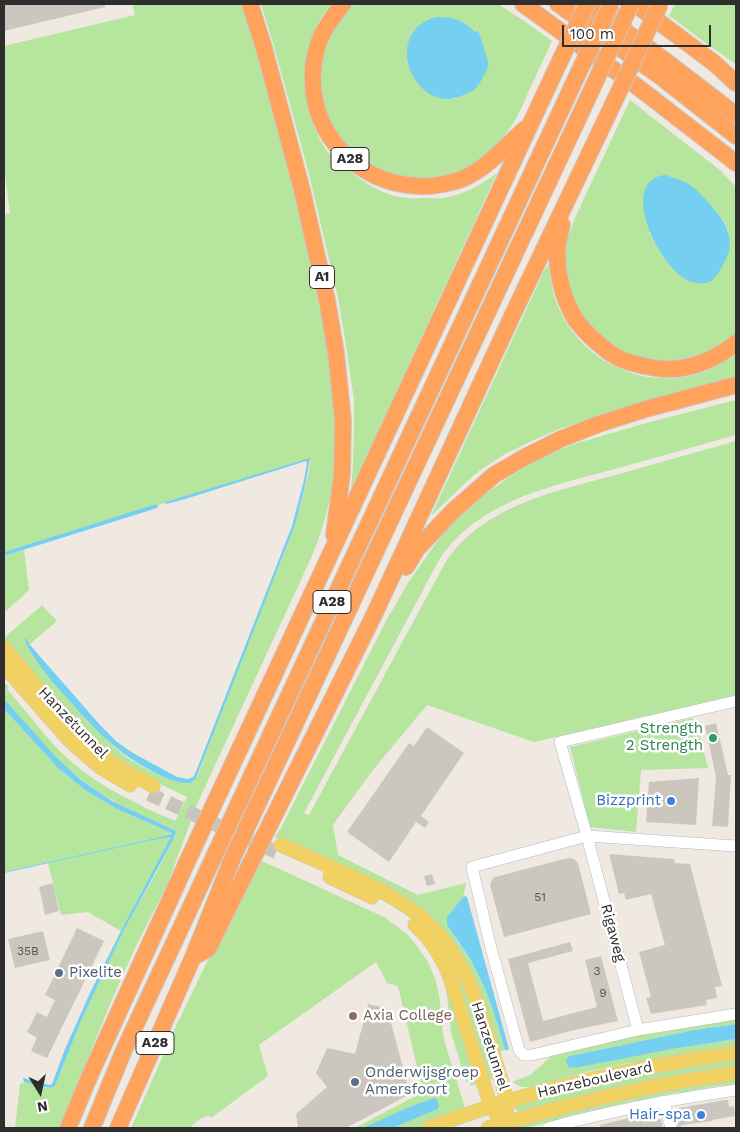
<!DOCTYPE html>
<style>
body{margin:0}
#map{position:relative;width:740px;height:1132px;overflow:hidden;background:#efe9e1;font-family:"Work Sans",sans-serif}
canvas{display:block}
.frame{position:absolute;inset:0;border:5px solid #2e2e2e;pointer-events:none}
.north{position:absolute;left:15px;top:1067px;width:50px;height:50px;-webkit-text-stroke:4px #fff;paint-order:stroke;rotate:170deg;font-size:14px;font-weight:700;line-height:20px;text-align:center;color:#2e2e2e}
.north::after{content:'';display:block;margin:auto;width:18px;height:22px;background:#2e2e2e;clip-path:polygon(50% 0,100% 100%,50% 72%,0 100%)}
.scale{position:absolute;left:562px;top:25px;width:149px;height:22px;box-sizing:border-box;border:2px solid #2e2e2e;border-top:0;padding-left:6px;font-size:15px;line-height:18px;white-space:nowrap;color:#2e2e2e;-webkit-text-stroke:4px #fff;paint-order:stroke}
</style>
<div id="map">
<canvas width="740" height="1132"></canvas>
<div class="frame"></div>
<div class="north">N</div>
<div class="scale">100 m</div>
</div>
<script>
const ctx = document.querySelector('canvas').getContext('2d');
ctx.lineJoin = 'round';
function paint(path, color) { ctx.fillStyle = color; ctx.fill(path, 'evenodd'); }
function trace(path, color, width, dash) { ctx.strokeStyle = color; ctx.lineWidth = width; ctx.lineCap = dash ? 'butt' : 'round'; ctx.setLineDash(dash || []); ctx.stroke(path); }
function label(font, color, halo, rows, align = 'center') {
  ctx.font = font + ' "Work Sans",sans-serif'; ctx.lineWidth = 5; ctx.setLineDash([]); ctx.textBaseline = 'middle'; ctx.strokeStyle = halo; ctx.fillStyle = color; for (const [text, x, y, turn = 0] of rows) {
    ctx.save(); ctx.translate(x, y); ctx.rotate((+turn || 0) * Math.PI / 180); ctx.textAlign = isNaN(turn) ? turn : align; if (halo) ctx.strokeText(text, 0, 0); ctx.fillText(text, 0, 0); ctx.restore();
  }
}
paint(new Path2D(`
 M132,4H242C270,93 293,184 313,276C324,332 338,396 336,452C334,488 326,522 312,556L198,802L179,853L167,885L137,944L114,995L59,1128H15L20,1084C29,1079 41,1087 50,1088L55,1086L81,1021L123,932L161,864L175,835V830C137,814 99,797 69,769C45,748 25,723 4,699V682L9,687L7,689C27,712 46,738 68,759C90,779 116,793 143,806V807L175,821L187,797L156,782L122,762L92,738L4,641V638L42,605L57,621L29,645L26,639L24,640L44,671L86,720L112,745L128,758L143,767L164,777L175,781L191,783L198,775C216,725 235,675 255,626C276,573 300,521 310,464V459H308L166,502L158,506L156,504L4,552V215L10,213L4,167V46L135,15Z
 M261,4H331C318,19 312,35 308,55C300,89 309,127 330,155C335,162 344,167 351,172C365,183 383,195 401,197C409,199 419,198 428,198C432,198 438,199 443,198C463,195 481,185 497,173L351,490L353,464L354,428V400L346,345L338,298L309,174L273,43Z
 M355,4H498L521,19L552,41C544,58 536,76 528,93C520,111 513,127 499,142C486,156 471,167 452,173C397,192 335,156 324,100C320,79 320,64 328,44C333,29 342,13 355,4ZM430,19C450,19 461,17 476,33L477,31L489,65C477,85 477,90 454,99L411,35L414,31Z
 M675,4H736V64L711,47L674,19L669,16Z
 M630,100L721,171L736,187V337L698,360L660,363L618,354L580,319L563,272L565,247L574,220ZM723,220L729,232L672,266L663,255L649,232Z
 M548,265C551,282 553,298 561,313C586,363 641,388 695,375C710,371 723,362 736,355V380L612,412L559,429L536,439L505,454L479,471L463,485L431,516L544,271Z
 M736,400V435C696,446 655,458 615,469C551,486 478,501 439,560L304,813L309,815L445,563C483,505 557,491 619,474C658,463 697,452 736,441V695L534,742L427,705L373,770L333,825L338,855L418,895L466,883L463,897L447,917V925L476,969L485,988L494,1010L505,1050L498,1052L435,927L290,843L275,837L281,828L386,621L408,583L443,533L467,508L509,477L541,458L574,444L650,422Z
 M24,550L29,590L4,613V556Z
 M4,709L58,768L85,790L117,809L172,833L169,835L4,872Z
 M692,718L697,725L708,768L641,770L636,832L590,827L570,747Z
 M170,836L171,839L168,844L121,931L88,912L61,915L48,863Z
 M262,861L384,917L406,933L415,943L428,962L436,981L440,1001L441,1018L444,1040L466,1111L423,1128H393L438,1109L439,1106L437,1099L425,1101L363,1128H355L423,1092L398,986L387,983L376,962L259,1045L268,1076L211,1118L209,1116C202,1116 194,1123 190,1128H131L177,1024L220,935Z
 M439,941L463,986L476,1018L496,1078L489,1080Z
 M437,956L479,1083L471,1086L469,1081L466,1082L451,1032L447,995Z
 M736,1017V1024L694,1030L569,1056L566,1060L672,1049L736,1039V1050L641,1062L629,1063L590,1071L530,1087H522L512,1082L530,1075L555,1053L597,1041Z
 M736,1055V1070L519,1113L515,1108L514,1106L518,1101Z
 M736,1075V1084H732V1088L723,1089L722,1085L689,1091V1094L680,1096L679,1092L646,1099L647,1102L638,1104L637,1100L604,1108V1111L596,1113L594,1110L562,1118V1122L553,1121L526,1128H498L512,1124Z`), '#b6e59e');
paint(new Path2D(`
 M436,17C452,16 465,21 475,32L478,31L482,42L489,65C485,73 481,83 475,89C470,93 464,95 458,97C415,112 380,33 436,17Z
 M665,175C674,178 682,180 690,185C701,193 726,220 728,232C730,237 730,246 729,251C727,259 718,276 711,281C706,284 698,284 692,282C662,274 615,181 665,175Z
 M310,458L305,486L295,525L196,778L191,783C179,784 168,779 158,774C118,755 93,728 64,695C49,678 33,659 24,639H26L30,645L100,725L117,742L133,753L177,777L188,779L193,777L195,774L292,526L304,480L307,463L306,461L182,500L166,504L165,502Z
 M156,504L158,507L157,508L4,556V552Z
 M4,699L56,757L81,780L112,801L176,831L173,840L123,932L81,1021L55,1086L50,1088L24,1082L23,1078L49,1085L52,1084L65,1049L90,993L121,931L171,837L157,839L4,873V872L169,835L172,833L117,809L85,790L58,768L4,709Z
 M465,896L467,897L509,1049L508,1050H505C497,1022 490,996 476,970C468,954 457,940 447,925V917L463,897Z
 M736,1024V1039L672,1049L574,1068L568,1067L566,1060L569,1056L584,1053L694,1030Z
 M435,1098L437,1099L439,1106L438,1109L393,1128H363C387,1117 411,1105 435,1098Z`), '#75cff0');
paint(new Path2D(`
 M4,4H105V7L4,31Z
 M716,723L728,775H731L728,827L712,826L716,777L705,726Z
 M427,727L464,753L421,816L429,822L425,828L416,822L389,862L347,832L409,743L414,746Z
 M699,778L696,825L646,822L649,782Z
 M609,854L674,859L675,863L690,864L722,986L715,987L717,998L706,1000L707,1005L651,1014L646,998L651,997L639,952L665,945L651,894L626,900L624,893L619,894Z
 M568,858L574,859L578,863L591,914L504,937L490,885L492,879L495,877Z
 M432,874L435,884L427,886L424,876Z
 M53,883L59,911L45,915L39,887Z
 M77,928L104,941L47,1058L31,1051L37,1038L27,1032L37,1012L47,1017L55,1000L45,995Z
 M43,931L50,960L15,968L8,939Z
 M570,942L573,951L528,963L543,1021L597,1007L585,960L601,956L618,1021L574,1030L530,1042L508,959Z
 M368,1004L387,1008L410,1094L346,1128H298L296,1114L327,1087L316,1073L327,1048L355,1054Z
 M725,1100H728L729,1107L734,1106L735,1116L712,1120V1121L682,1125L680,1126L681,1128H678L676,1116L680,1115L679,1108Z
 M650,1113H655L657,1120L661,1119L663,1128H600V1125Z`), '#cbc7bf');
trace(new Path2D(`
 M149,794L278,853`), '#c8c4bd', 14, [14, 7]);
const minor = new Path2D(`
 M736,846L587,836L472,867L490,944L519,1050L524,1055H532L638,1030L736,1014
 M638,1030L587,836L560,742L736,701
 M664,1101L671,1128
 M548,1128C610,1111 673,1099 736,1090`);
const major = new Path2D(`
 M4,647L36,686L97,750L116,766L153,786
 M4,666L70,741L100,767L130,785
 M281,845C302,854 323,864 344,873C371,885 397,898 420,916C446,938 465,970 477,1002L508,1102L504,1123
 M330,877L372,897
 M415,925C432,940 443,959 451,980L491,1107L504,1123
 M429,1128C454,1118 480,1110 505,1102C581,1079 658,1064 736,1053
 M488,1128C569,1104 652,1084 736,1073`);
const highway = new Path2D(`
 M250,4L264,48L302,190L327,300L336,353L343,421L342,474L334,535
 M343,4C334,15 324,28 319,42C289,130 372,209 459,180C485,171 504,147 525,129
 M523,4L639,88L736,163
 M558,4L661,77L736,136
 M588,4L667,62L736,115
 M635,4L714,63L736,83
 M562,225C561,231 559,237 558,244C555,268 562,296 574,317C578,324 585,331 591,337C599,344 606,351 615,356C622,361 632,363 640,365C649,367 657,369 666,369C691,370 718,358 736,343
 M406,567L417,549L453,511L494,475L525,457L561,439L599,424L646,409L736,385
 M193,957L208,949L374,615L513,314L613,104
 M68,1128L91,1073L188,860L558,65
 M92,1128L124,1050L576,78
 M118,1128L193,957L233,857L592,89`);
trace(minor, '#b4b7c1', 12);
trace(major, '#c9c9c9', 15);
trace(highway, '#c9c9c9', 18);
trace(minor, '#fff', 11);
trace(major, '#f2d163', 14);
trace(highway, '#ffa35c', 16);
const highwayBridge = new Path2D(`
 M558,65L587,4
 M576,78L611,4
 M592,89L631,4
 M613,104L660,4`);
trace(highwayBridge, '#c9c9c9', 18, []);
trace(highwayBridge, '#ffa35c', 16);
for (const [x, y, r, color] of [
 [713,738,5,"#2e9e5b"],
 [671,801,5,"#3f7fe0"],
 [59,973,5,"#5c6f8a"],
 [353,1016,5,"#8d6e63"],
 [355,1082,5,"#5c6f8a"],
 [701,1115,5,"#3f7fe0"]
]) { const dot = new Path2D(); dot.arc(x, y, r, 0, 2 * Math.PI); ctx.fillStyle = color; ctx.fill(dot); trace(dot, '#fff', 2); }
label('12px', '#555452', null, [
 ["51",540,897],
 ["35B",28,951],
 ["3",597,971],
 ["9",603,993]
]);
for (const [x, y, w] of [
 [350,159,38],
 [322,277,25],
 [332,602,38],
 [155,1043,38]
]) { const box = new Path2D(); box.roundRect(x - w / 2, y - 11.5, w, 23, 4); ctx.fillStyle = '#fff'; ctx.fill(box); trace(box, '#2e2e2e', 1); }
label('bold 14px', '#2e2e2e', null, [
 ["A28",350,159],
 ["A1",322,277],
 ["A28",332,602],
 ["A28",155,1043]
]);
label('15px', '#2e2e2e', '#fff', [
 ["Hanzetunnel",73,723,46],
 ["Rigaweg",613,933,75],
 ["Hanzetunnel",490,1046,72],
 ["Hanzeboulevard",595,1080,-13]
]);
label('15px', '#27864d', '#fff', [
 ["Strength",703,729],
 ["2 Strength",703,746]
], 'right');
label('15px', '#366cbe', '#fff', [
 ["Bizzprint",661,801],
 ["Hair-spa",691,1115]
], 'right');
label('15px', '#4e5e75', '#fff', [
 ["Pixelite",69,973],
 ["Onderwijsgroep",365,1073],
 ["Amersfoort",365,1090]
], 'left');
label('15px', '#785e54', '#fff', [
 ["Axia College",363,1016]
], 'left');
</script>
